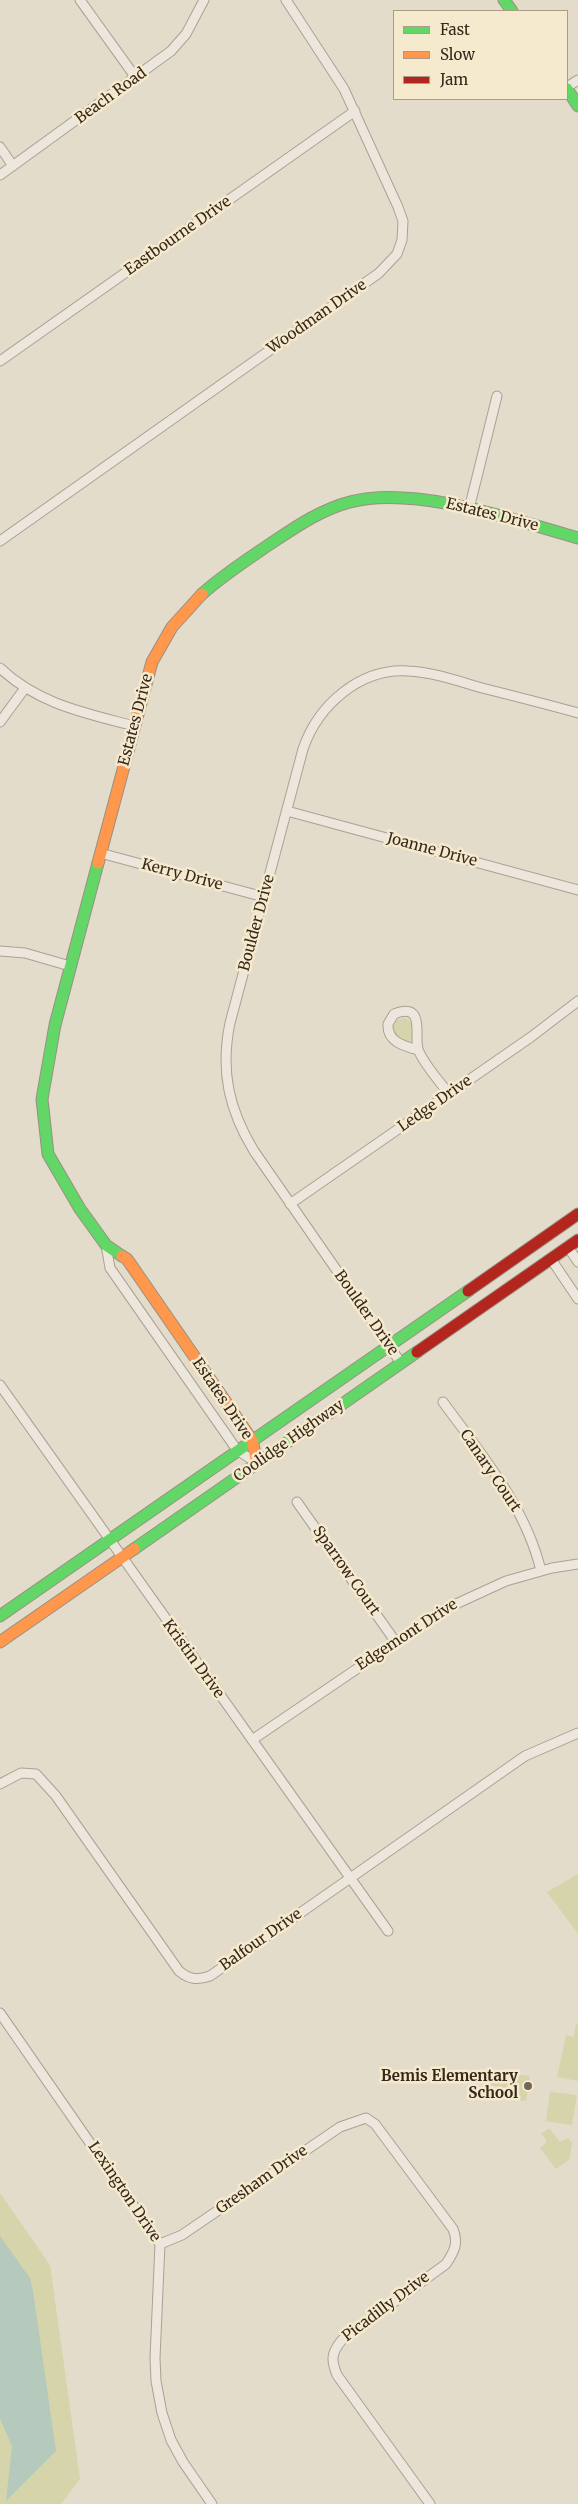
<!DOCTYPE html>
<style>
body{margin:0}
#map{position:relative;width:578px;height:2504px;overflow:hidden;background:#e4dcca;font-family:Merriweather,serif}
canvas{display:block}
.legend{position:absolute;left:393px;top:10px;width:175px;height:90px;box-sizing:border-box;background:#f6eace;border:1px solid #aa9c87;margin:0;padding:6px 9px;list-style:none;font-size:15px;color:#37281c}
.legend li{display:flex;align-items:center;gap:10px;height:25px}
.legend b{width:25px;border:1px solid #aa9c87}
</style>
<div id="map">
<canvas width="578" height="2504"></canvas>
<ul class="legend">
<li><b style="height:6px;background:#63d668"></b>Fast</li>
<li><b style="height:6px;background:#ff974d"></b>Slow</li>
<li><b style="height:6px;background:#b3261e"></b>Jam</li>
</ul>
</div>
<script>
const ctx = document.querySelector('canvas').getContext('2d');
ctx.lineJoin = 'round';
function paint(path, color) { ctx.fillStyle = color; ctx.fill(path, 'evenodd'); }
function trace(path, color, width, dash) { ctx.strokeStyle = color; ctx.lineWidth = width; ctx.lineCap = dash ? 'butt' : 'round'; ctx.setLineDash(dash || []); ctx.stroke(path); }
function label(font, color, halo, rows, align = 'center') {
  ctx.font = font + ' Merriweather,serif'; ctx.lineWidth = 5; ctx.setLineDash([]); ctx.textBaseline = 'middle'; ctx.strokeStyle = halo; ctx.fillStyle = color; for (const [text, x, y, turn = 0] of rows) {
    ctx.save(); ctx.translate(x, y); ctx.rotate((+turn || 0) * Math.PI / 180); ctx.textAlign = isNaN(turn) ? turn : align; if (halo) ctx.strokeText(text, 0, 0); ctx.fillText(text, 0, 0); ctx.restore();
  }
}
paint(new Path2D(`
 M404,1018C415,1021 415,1033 411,1042L397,1037L392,1029L397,1020Z
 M578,1874V1934L547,1892Z
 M576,2024L578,2025V2081L557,2077L566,2035L574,2037Z
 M489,2071L530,2076L526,2101L500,2098L501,2087L486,2085Z
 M550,2092L577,2095L572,2125L546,2121Z
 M549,2128L560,2142L568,2138L572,2143L570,2159L556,2169L540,2148L545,2144L546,2139L541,2134Z
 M0,2193L50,2265L80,2479L61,2504H0Z`), '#d5d4ab');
paint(new Path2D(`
 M0,2236L30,2278L33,2291L56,2451L6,2501L12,2446L0,2419Z`), '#b6c9bd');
const street = new Path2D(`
 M80,0L136,78
 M567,87L578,80
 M0,147L13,166
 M0,175L171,51L186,34L204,0
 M0,361L355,111
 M469,509L497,396
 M0,541L379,273L397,254L402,240L403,221L398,207L344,89L286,0
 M0,668C38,704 85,713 134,726
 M0,722L25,688
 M287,811L578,890
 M100,853L264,897
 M0,951L25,953L70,966
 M418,1050C404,1046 387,1042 388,1024L394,1014C426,1001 414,1037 418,1049C422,1062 440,1082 449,1094
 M290,1204L531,1037L578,1001
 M106,1245L110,1268L237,1450L257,1463
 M568,1247L578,1262
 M551,1259L578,1299
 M401,1363L254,1151C229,1110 220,1071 230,1023L303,749C318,705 360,668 408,671C433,672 458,681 482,688C514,696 546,704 578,713
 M0,1385L388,1931
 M443,1402C481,1454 526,1507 541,1571
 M297,1502L395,1641
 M252,1740L445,1609L506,1581L552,1568L578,1564
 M0,1784L21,1773L36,1774L56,1796L179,1971C190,1980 197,1980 210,1976L525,1756L578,1733
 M0,2013L160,2244L155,2358L156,2381L162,2413L171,2440L183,2462L212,2504
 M160,2244L182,2235L340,2127L366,2118L375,2124L453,2229C459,2243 454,2252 446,2264L342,2340C331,2353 331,2360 337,2375L430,2504`);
const fast = new Path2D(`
 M504,0L512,11
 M567,89L578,106
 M202,594C222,576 245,561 267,546C293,529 319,510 350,502C414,485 515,520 578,538
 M98,863L55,1025L42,1099L48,1154L80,1209L106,1245L122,1256
 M134,1549L417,1352
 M0,1616L468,1291`);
const slow = new Path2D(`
 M98,863L152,662L172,627L202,594
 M122,1256L127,1259L252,1440L257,1463
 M0,1642L134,1549`);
const jam = new Path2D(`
 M468,1291L578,1214
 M417,1352L578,1240`);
trace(street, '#a9a194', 11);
trace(fast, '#989084', 13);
trace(slow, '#989084', 13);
trace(jam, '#989084', 13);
trace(street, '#ece6dc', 9);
trace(fast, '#63d668', 11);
trace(slow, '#ff974d', 11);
trace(jam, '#b3261e', 11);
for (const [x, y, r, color] of [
 [528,2086,5,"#746759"]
]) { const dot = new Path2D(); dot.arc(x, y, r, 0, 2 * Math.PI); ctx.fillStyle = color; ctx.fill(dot); trace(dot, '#f6eace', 2); }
label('15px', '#37281c', '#f6eace', [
 ["Beach Road",111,96,-36],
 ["Eastbourne Drive",178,236,-35],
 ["Woodman Drive",317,317,-35],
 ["Estates Drive",492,515,14],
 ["Estates Drive",136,720,-75],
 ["Joanne Drive",432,850,15],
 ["Kerry Drive",182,875,15],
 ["Boulder Drive",257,923,-75],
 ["Ledge Drive",435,1104,-35],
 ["Boulder Drive",366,1313,55],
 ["Estates Drive",222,1399,56],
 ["Coolidge Highway",289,1441,-35],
 ["Canary Court",490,1471,56],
 ["Sparrow Court",346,1571,55],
 ["Edgemont Drive",407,1635,-33],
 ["Kristin Drive",193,1659,54],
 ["Balfour Drive",261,1940,-35],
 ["Gresham Drive",262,2180,-35],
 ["Lexington Drive",124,2192,56],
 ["Picadilly Drive",386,2307,-37]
]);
label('bold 15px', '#37281c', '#f6eace', [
 ["Bemis Elementary",518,2077],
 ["School",518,2094]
], 'right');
</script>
